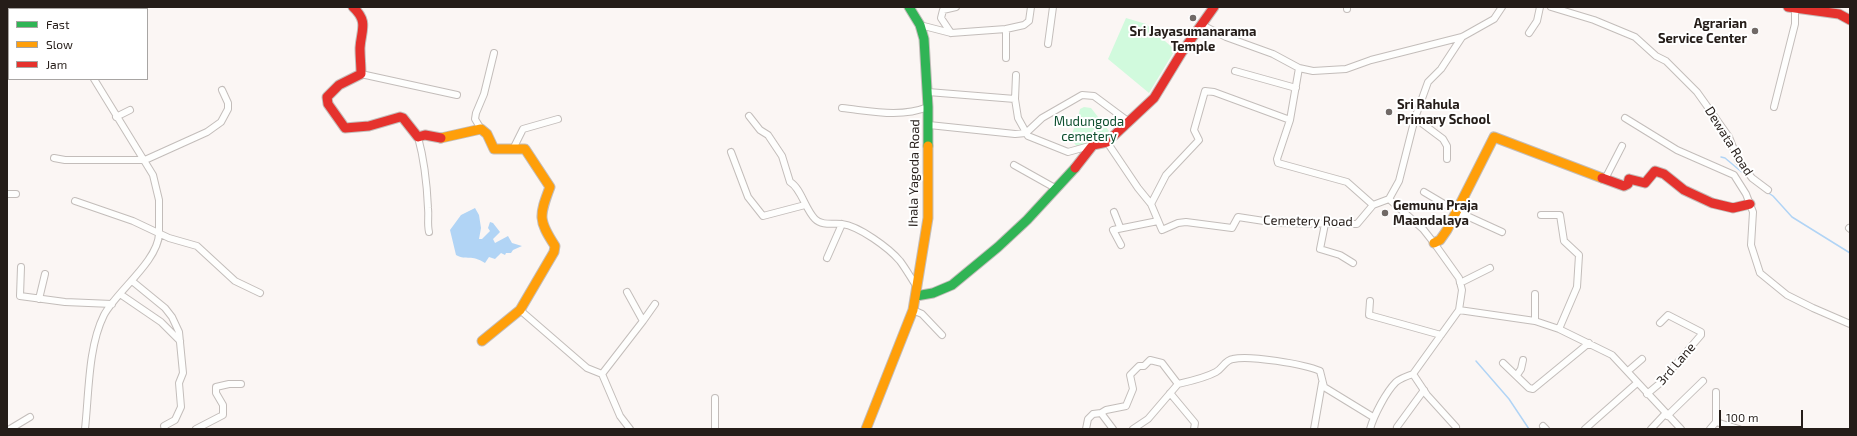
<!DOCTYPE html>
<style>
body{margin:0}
#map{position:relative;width:1857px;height:436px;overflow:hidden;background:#fbf6f4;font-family:"Exo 2",sans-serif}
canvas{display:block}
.frame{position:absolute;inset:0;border:8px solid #251d19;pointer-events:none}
.legend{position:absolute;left:8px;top:8px;width:140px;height:72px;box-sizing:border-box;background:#fff;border:1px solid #a8a5a3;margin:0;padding:5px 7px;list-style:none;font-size:12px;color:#251d19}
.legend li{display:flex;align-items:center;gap:8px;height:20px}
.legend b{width:20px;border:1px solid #a8a5a3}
.scale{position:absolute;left:1719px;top:410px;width:84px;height:18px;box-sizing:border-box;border:2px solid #251d19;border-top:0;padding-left:5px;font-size:12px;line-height:14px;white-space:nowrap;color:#251d19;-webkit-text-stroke:3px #fff;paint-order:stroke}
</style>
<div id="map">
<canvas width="1857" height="436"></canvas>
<div class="frame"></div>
<ul class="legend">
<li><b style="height:5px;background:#30b455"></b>Fast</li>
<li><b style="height:5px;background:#ff9f0a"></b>Slow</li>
<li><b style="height:5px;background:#e5322d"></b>Jam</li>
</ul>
<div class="scale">100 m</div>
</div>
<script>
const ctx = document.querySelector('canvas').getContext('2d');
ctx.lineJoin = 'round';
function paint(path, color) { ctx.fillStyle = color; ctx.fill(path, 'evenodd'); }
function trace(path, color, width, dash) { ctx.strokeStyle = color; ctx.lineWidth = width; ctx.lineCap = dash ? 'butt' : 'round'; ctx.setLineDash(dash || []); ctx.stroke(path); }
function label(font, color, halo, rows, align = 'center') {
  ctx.font = font + ' "Exo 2",sans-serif'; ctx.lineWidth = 4; ctx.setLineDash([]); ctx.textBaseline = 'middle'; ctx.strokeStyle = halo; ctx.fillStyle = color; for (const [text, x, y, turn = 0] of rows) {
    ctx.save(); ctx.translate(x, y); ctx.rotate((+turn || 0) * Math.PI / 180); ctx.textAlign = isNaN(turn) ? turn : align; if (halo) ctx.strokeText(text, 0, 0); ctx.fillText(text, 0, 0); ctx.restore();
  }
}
paint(new Path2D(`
 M1126,18L1146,24L1175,50L1149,93L1108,59Z
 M1084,107L1091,108L1109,131L1082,153L1071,139C1073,128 1078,120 1080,109Z`), '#d1fadd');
paint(new Path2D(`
 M475,208L479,215L481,228L479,239H482L490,231L488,228L490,222L493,223L500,232L493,239L495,243L508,236L512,243L522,246L513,250L511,253H506L505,255L501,253L495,259L489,257L485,263C471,254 467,261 456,255L450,230L461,215Z`), '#b1d4f5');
trace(new Path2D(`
 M1721,157L1725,158L1762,189
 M1767,192L1773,196L1792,217L1850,253
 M1476,361L1509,399L1529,429`), '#b1d4f5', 1.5);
const street = new Path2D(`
 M1551,7L1594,20L1635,37L1656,56L1666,61L1697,92L1729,137L1738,160L1752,178L1768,190
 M76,9V7
 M1347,9V7
 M920,25L951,33L1006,29
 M1202,25L1226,37L1273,54L1299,68L1313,71L1346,69L1371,60L1462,37L1494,19L1502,7
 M951,33L941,18L943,10L956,7
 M1529,33L1537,21L1540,7
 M1048,44L1053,7
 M1006,58V29L1024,25L1029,21L1031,7
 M1299,68L1290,120L1277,159L1278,163L1347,182L1373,205
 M1235,71L1296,88
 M361,74L457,95
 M1016,75L1015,99L1018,118L1028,136L1068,152L1093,145
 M928,92L1015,99
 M1774,107L1795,24V7
 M842,108C871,111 900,118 928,107
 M749,116L760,130L768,135L782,156L790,182C801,188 805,209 815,219C822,226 833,223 842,224C859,226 889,248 900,261C906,269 911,278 917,287
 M116,117L130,110
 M1415,118L1443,139L1447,146V159
 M1625,118L1677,150L1734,175L1746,194L1753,212L1751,245L1760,273L1787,295L1813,308L1850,324
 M929,125L1015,134L1026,133L1042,118L1082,95L1094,96L1129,122
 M481,129L475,119L476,113L484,94L494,53
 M418,137C424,159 427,185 428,208C429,217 427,223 429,232
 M1107,142L1138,188L1151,204L1162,230L1178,223L1186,222L1232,228L1238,217L1277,223L1357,224L1373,205L1389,199
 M514,147L523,129L558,119
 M731,152L748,197L763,216L805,205
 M54,158L65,160H145L207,132L221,122L228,109V103L222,90
 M1014,165L1055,188
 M1605,179L1622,146
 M1424,192L1456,211L1502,232
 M7,194H16
 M1389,199L1399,181L1415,118L1428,82L1441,69L1462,37
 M75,201L133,221L169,238L197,246L235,281L260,293
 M1151,204L1166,175L1199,140L1194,130L1205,91L1214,92L1290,120
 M1114,212L1120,227
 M1541,215H1560L1564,241L1579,255L1577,287L1559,329
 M1325,224L1320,249L1340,255L1353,263
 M1849,228L1850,229
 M1121,245L1113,230L1158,221
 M827,258L842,224
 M21,267L20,296L65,302L112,304
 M132,281L165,308L172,317L179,332L183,373L179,383L181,407L175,420L164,426L165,429
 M1460,283L1490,268
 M120,294L161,322L180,341
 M1535,294V321
 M39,299L45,274
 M1370,301L1369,315L1441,335
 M520,310L587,368L602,374L620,416L630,429
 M913,310L922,314L942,335
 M1459,310L1535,321L1559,329L1612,355L1681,429
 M643,321L655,304
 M1503,363L1529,388L1533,389L1589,343
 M1628,371L1642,359
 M602,374L643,321L627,292
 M1413,374L1427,395L1456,427
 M1517,375L1521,369L1523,360
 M1178,384C1191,381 1205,378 1216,372C1223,368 1225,360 1233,359C1249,355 1304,364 1320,371L1324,387L1373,417
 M1716,392V422
 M1170,393L1195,423L1194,429
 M1647,394L1659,384L1701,335V332L1668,315L1660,323
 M715,398V429
 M1101,413L1106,410L1126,406L1133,389L1130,375L1139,366H1144L1150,360L1162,363L1178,384L1148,419L1133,429
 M1667,416L1703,381
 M1543,426L1546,429
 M1397,427L1424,390
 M10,429L30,417
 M85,429C89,393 88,347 104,315C116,292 158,261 159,234V200L153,175L94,79
 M196,429L223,415V405L216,393V387L229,384H241
 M1086,429L1088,419L1093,414L1101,413L1113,429
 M1314,429L1322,383
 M1370,429C1374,415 1386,392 1396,382C1401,378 1407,376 1413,374L1459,310L1462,290L1459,278L1434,243L1423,229L1389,199
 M1585,429L1637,383
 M1651,429L1665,414
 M1710,429L1716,422L1739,429`);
const fast = new Path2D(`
 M909,7L920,25L924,39L928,107V146
 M916,296L933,293L952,285L998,247L1027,220L1075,168`);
const slow = new Path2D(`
 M441,138L481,129L487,134L494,149H525L550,187C539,216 538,220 555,246L554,252L520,310L482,341
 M1434,243L1440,240L1447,230L1494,137L1602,178
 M866,429L913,310L928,218V146`);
const jam = new Path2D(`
 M353,7C369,22 361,30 360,48C360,57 361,65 361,74L339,85L327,97L328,104L345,128L369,126L400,117L403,118L418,137L425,135L441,138
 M1788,7L1839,14L1850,20
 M1075,168L1093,145L1107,142L1154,98L1182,52L1214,7
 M1602,178L1624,186L1628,184L1629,179L1645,183L1655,171L1664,174L1684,190L1712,203L1733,208L1750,204`);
trace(street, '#c3bdba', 8);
trace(fast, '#c3bdba', 11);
trace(slow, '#c3bdba', 11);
trace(jam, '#c3bdba', 11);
trace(street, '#fefefd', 6);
trace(fast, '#30b455', 9);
trace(slow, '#ff9f0a', 9);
trace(jam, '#e5322d', 9);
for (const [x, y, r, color] of [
 [1193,18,4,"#706966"],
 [1755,31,4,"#706966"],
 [1389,112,4,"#706966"],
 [1385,213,4,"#706966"]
]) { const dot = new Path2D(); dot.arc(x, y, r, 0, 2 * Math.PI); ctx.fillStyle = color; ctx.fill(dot); trace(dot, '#fff', 1.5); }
label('bold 13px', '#251d19', '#fff', [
 ["Agrarian",1747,24,"right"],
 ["Service Center",1747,39,"right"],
 ["Sri Jayasumanarama",1193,32,"center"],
 ["Temple",1193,47,"center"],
 ["Sri Rahula",1397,105],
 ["Primary School",1397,120],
 ["Gemunu Praja",1393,206],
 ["Maandalaya",1393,221]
], 'left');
label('13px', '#0d4e2e', '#fff', [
 ["Mudungoda",1089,122],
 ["cemetery",1089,137]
]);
label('13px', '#251d19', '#fff', [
 ["Dewata Road",1729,141,58],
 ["Ihala Yagoda Road",914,173,-89],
 ["Cemetery Road",1308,221,1],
 ["3rd Lane",1676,364,-49]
]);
</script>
